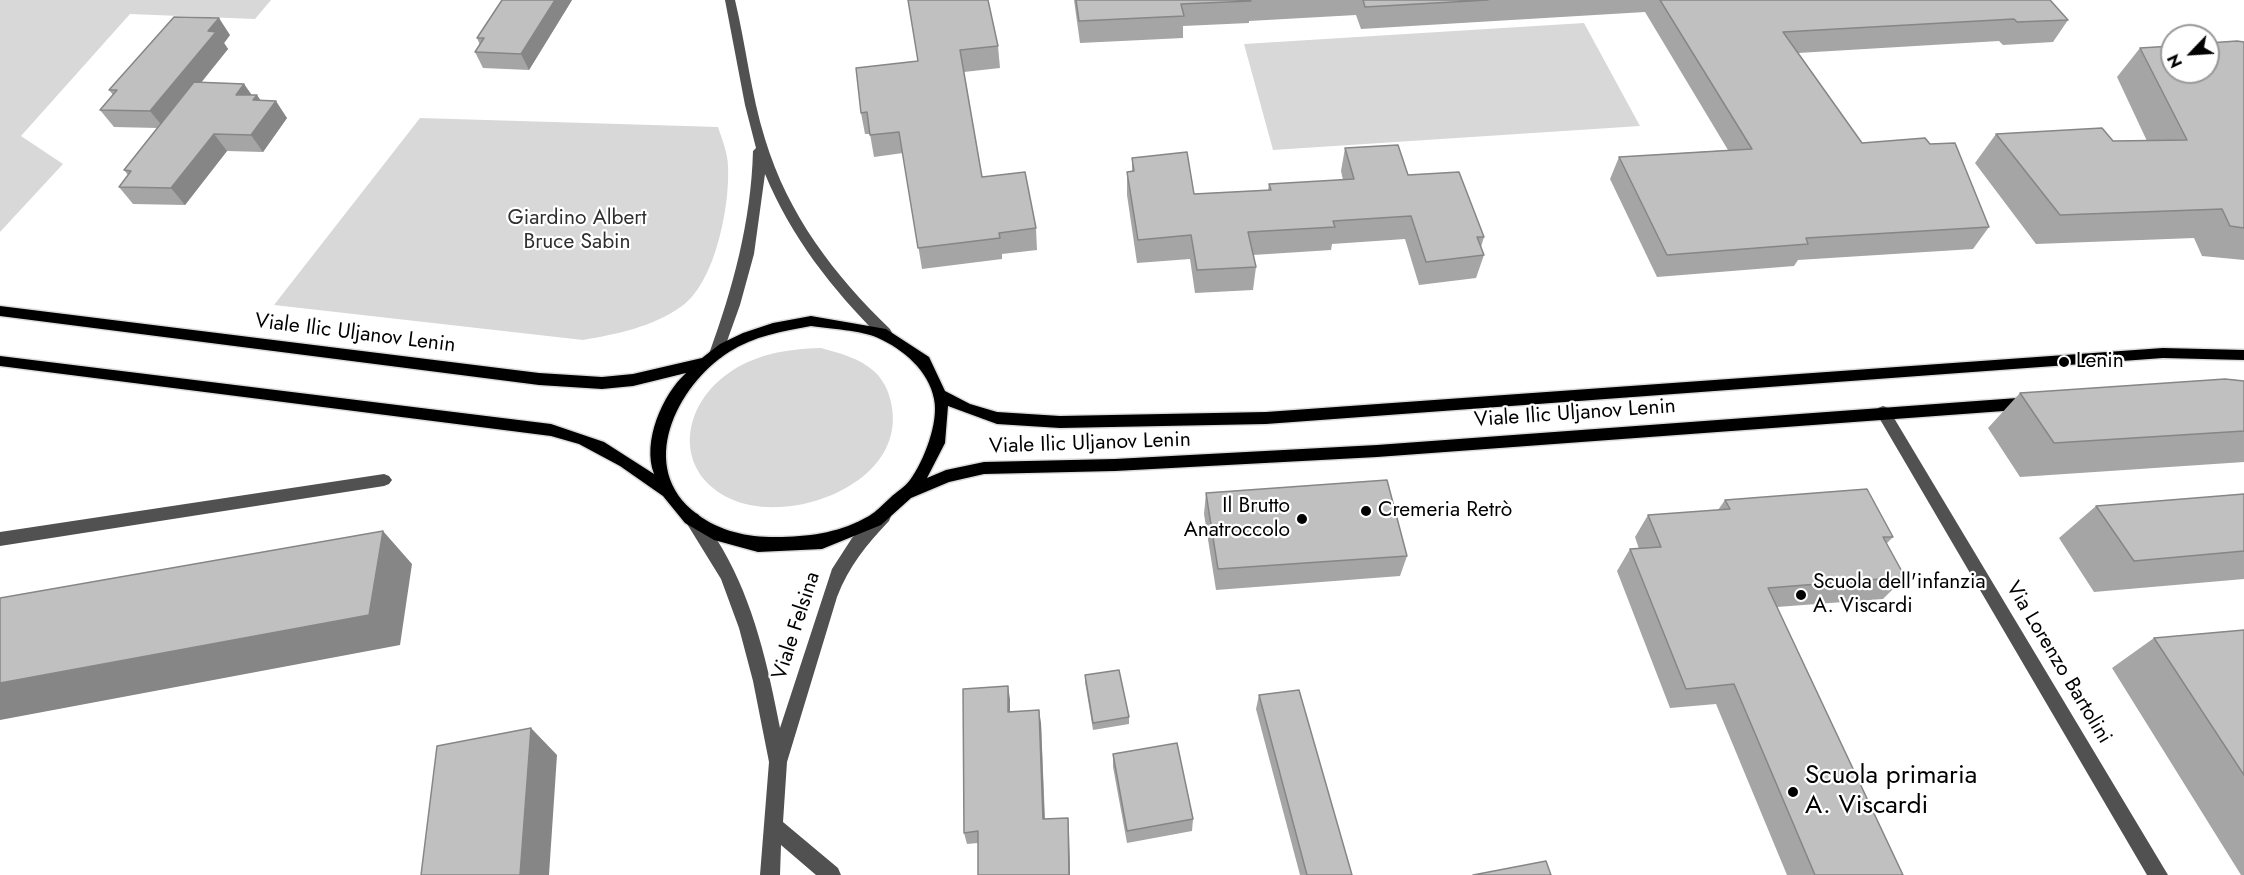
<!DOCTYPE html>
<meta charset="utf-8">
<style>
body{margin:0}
#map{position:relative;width:2244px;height:875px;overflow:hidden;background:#fff;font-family:Jost,sans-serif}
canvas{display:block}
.north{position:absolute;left:2160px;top:24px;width:60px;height:60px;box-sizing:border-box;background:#fff;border:2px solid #999;border-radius:50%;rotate:245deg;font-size:16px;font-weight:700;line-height:24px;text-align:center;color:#000}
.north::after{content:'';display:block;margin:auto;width:21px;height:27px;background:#000;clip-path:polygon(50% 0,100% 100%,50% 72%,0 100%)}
</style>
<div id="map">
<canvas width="2244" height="875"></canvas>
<div class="north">N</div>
</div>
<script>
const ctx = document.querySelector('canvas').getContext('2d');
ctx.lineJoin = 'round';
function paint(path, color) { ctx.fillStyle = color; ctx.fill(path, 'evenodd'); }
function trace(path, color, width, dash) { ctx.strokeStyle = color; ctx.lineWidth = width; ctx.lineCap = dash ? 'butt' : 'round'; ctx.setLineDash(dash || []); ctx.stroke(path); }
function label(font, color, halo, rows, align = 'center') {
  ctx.font = font + ' Jost,sans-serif'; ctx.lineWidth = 4.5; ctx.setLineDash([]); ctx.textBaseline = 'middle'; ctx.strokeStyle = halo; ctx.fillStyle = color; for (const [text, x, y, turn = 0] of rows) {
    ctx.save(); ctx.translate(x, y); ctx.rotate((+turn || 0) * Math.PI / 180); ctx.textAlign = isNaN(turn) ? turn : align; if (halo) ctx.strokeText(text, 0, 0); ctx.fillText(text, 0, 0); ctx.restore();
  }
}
paint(new Path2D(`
 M0,0H271L255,19L130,14L21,136L63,164L0,232Z
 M1584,23L1640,126L1273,150L1244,44Z
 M420,118L718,127C722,139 728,154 728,167C730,206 715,283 682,306C653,327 617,334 583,340L274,305Z
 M821,348C839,353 860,358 875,372C885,382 890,394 892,408C904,484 790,526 731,499C674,473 680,409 726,375C754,354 787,349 821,348Z`), '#d8d8d8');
const major = new Path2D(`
 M0,306L539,373L602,377L633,374L702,358L720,344L743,333L773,323L811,316L886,329L929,357L945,391L970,404L997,412L1060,416L1266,412L2163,348L2244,350V360L2163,358L1266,424L1060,428L997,424L948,406L945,443L927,478L946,470L984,462L1115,459L1377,445L2031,397L2038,403L2031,409L1377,457L1115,471L984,474L949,482L911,498L881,525L822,549L758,552L714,540L685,523L663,496L620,466L579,444L551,436L0,366V356L551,424L604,442L654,474C642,442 662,395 686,373L633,386L602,389L539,385L0,316ZM811,326C830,329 861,330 878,338C903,349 929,371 934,399C939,422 924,461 910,480C905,487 896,492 890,498C883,504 877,511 869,516C841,532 814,536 782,537C752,538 722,533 697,514C635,468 677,385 729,352C754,336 783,331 811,326Z`);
trace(major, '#dbdbdb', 3);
paint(new Path2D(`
 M725,0H735C746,46 751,94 765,139C788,215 834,275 890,329L892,333L890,337H880C832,289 791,237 765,174L754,254L740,305L721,358H711L709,354C733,288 751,222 753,151L756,148L745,105Z
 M1883,406L1888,408L2168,875H2147L1878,416L1876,412L1878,408Z
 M384,474L389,476L392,480L389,484L384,486L0,546V532Z
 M883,509L889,511L891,516L889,521C866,545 849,566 837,597L787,762L783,822L838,868L841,875H816L781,845L780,875H760L769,762L753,681L739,628L721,579L684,519L686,514L692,512L698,514C705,526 715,536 722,548C754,603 768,666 780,728L832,569L852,538L877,511Z`), '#515151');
paint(major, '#000');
paint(new Path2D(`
 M502,0H572L529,70L483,68L475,52L480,45L477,38Z
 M908,0L998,46L1000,68L964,72L982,177L1036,228L1037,250L1002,254V259L922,269L903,153L874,157L870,134H865L861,113L918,61Z
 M1074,0H2050L2068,20L2053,42L2003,45L1999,41L1798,53L1862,143L1989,227L1973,249L1798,260L1794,266L1657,277L1610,179L1619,157L1728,150L1645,12L1361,29L1356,15L1249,21V23L1183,26V38L1080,43Z
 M230,35L224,43L228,49L201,83L244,84L252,95L287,118L263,152L227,151L185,205L133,204L119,187L128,175L124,170L158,128L114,127L100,110L113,95L109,90Z
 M2244,42V260L2202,256L2194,238L2036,244L1975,163L1996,134L2113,141H2147L2117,77L2140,48Z
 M1345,148L1408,175L1484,237L1481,247L1484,255L1476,278L1419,285L1405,239L1332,244L1331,250L1253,255L1256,267L1253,290L1195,293L1190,259L1137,263L1127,195V172H1132V158L1194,194L1268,190L1269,184L1343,180L1341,171Z
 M2244,381V462L2020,477L1988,428L2020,393Z
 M1206,493L1407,556L1400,576L1216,590L1204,514Z
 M2244,494V579L2094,592L2059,538L2096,506Z
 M1725,500L1893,537L1886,544L1905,577L1883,599L1777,607L1903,875H1787L1716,704L1670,708L1617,571L1630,549H1639L1635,537L1648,515L1718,510Z
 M2244,630V875H2241L2112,668L2154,638Z
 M1085,675L1129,717V724L1093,730L1085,682Z
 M1259,695L1352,875H1300L1256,709Z
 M1010,699V712L1041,723L1045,819L1068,818L1070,875H978V843L967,844L964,833Z
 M1113,754L1193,819L1192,831L1127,843L1113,767Z`), '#a5a5a5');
paint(new Path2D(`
 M555,0H572L529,70L521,54Z
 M219,18L230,35L224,43L228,49L164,128L150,111L208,31Z
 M244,84L254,99L257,95L268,111L276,101L287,118L263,152L251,135L236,95Z
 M214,134L227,151L185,205L171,188Z
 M383,531L412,564L400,645L0,720V683Z
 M1008,686L1010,699V725L1008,712Z
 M1039,710L1041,723L1045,831L1043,819Z
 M531,728L557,755L549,875H520Z
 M1068,818L1069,830L1070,875H1069Z`), '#868686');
const building = new Path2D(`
 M502,0H555L521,54L475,52L484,38H477Z
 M908,0H988L998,46L960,50L982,177L1025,172L1036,228L999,233L1000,238L918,248L899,132L870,135L867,112L861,113L856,68L918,61Z
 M1076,0H1250L1251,1L1181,4L1184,16L1079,21Z
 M1363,0H1488L1365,7Z
 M1660,0H2050L2068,20L2017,22L2014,19L1783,32L1862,143L1925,138L1930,144L1955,143L1989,227L1806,238L1808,244L1667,255L1619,157L1752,149Z
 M174,17L219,18L208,31L216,32L150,111L100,110L117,90H109Z
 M2237,41L2244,42V228L2230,226L2222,209L2060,215L1996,134L2102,128L2113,141L2187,140L2140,48L2172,46V72H2208V43Z
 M194,82L244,84L236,95H257L253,100L276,101L251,135L214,134L171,188L119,187L131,171L124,170Z
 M1398,145L1408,175L1459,172L1484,237H1477L1484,255L1426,262L1411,216L1333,221L1335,227L1248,232L1256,267L1197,270L1191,235L1138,240L1127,172L1134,171L1132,158L1187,152L1194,194L1271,190L1269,184L1354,179L1345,148Z
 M2225,379L2244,381V431L2054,443L2020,393Z
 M1387,480L1407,556L1218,569L1206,493Z
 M1867,489L1893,537H1883L1905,577L1768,588L1903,875H1815L1734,684L1686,689L1630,549L1661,547L1648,515L1730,509L1725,500Z
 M2244,494V551L2134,561L2096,506Z
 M383,531L369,615L0,683V598Z
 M2244,630V775L2154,638Z
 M1119,670L1129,717L1093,723L1085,675Z
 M1008,686V712L1039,710L1043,819L1068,818L1069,875H978V831L964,833L963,689Z
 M1299,690L1352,875H1307L1259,695Z
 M531,728L520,875H421L437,746Z
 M1177,743L1193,819L1127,831L1113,754Z
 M1546,861L1551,875H1473Z`);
paint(building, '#c0c0c0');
trace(building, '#868686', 1.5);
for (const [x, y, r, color] of [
 [2064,362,6,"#000"],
 [1366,511,6,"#000"],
 [1302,519,6,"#000"],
 [1801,595,6,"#000"],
 [1793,792,6,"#000"]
]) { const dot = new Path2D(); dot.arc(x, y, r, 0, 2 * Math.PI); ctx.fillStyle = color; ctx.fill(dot); trace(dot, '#fff', 2); }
label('21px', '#2f2f2f', '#fff', [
 ["Giardino Albert",577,219],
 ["Bruce Sabin",577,243]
]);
label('21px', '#000', '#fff', [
 ["Viale Ilic Uljanov Lenin",355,334,7],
 ["Viale Ilic Uljanov Lenin",1575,414,-4],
 ["Viale Ilic Uljanov Lenin",1090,444,-2],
 ["Viale Felsina",797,626,-72],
 ["Via Lorenzo Bartolini",2058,663,59]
]);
label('21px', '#000', '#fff', [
 ["Lenin",2076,362],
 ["Il Brutto",1290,507,"right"],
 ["Anatroccolo",1290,531,"right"],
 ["Cremeria Retrò",1378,511],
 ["Scuola dell'infanzia",1813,583],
 ["A. Viscardi",1813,607]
], 'left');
label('26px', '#000', '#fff', [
 ["Scuola primaria",1805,777],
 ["A. Viscardi",1805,807]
], 'left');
</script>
